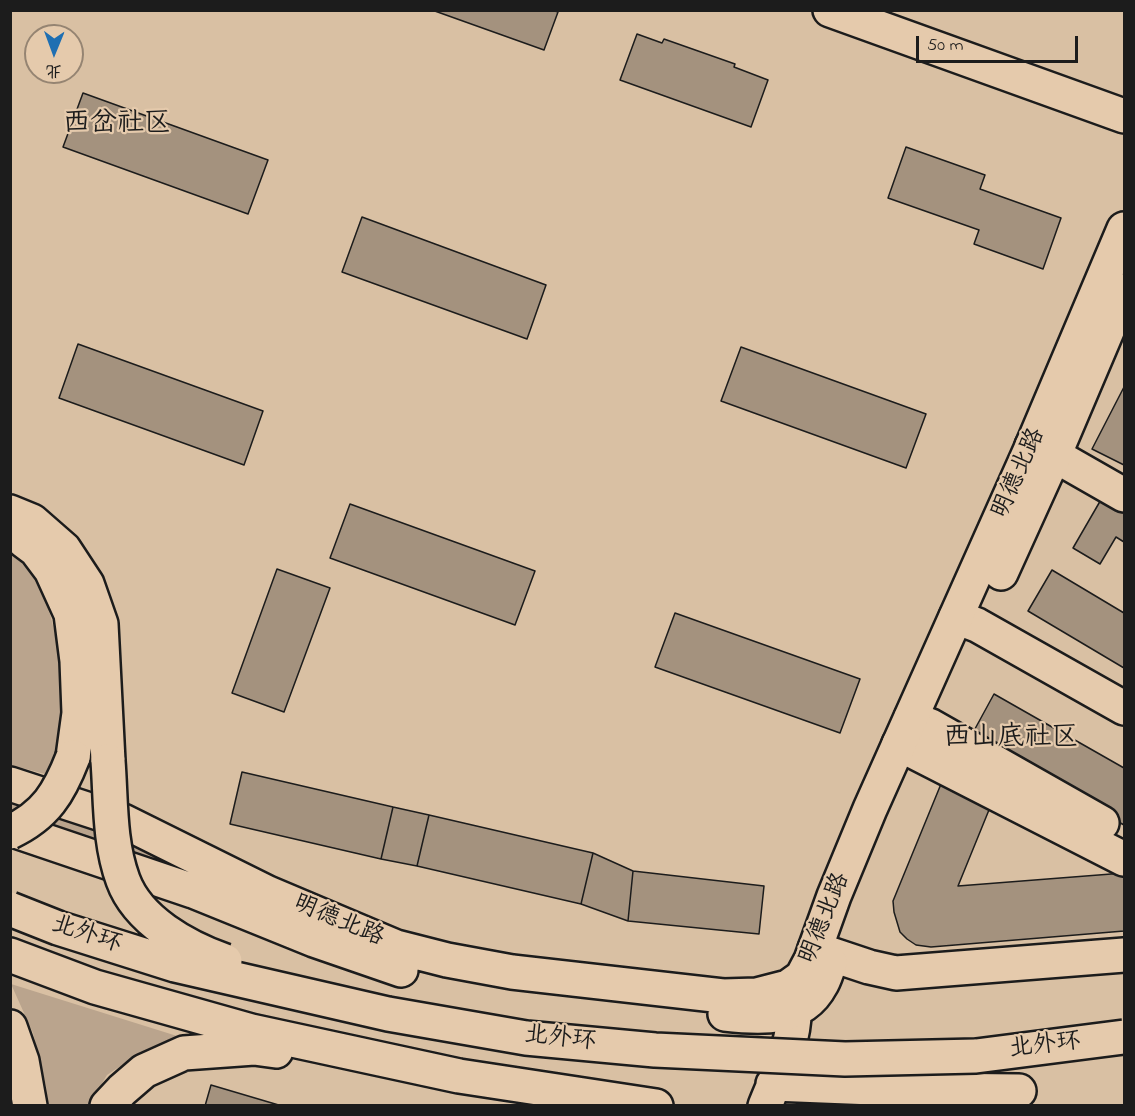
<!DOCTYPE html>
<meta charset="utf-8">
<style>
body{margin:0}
#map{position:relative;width:1135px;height:1116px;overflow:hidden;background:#d9c0a3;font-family:"Indie Flower","LXGW WenKai TC",sans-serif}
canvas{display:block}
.frame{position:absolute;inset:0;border:12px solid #1c1c1c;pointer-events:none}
.north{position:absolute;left:24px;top:24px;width:60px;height:60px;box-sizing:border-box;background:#e5caac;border:2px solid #958472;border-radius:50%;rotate:181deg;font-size:16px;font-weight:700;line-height:24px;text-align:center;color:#1c1c1c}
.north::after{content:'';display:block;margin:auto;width:21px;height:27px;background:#1f6fb2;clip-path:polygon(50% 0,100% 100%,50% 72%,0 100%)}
.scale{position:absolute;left:916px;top:36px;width:162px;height:27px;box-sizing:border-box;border:3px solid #1c1c1c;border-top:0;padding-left:8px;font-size:18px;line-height:21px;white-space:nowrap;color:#1c1c1c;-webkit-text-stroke:4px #e5caac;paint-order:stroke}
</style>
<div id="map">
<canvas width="1135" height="1116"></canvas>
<div class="frame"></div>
<div class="north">北</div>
<div class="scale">50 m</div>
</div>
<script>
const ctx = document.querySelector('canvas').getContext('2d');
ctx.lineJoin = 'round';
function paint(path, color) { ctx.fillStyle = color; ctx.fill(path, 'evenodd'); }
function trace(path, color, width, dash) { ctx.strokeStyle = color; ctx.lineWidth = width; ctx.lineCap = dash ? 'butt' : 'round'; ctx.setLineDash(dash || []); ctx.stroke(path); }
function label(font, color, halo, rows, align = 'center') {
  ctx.font = font + ' "Indie Flower","LXGW WenKai TC",sans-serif'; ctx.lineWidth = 4.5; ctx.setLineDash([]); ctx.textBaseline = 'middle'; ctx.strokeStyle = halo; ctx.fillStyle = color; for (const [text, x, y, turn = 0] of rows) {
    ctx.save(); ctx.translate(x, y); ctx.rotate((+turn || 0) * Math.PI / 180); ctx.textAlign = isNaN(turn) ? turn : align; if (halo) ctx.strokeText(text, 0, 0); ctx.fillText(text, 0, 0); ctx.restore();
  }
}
paint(new Path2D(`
 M11,554C24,564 36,577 43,593C58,629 70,711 58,749C55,757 50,766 45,774L11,765Z
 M11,798L81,817L254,900L11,818Z
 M11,984L177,1036L137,1055L107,1075L89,1105H48L46,1086L33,1033Z`), '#baa48d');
const building = new Path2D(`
 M432,10H552L558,12L544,50Z
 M637,34L662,43L664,39L735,64L734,67L768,80L751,127L620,80Z
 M83,93L268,160L248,214L63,147Z
 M906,147L985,175L980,189L1061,218L1043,269L974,244L979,230L888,198Z
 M362,217L546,285L527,339L342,272Z
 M78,344L263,411L244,465L59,398Z
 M741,347L926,414L906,468L721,401Z
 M1124,387V465L1092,449Z
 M1106,491L1124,501V542L1116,537L1100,564L1073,548Z
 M350,504L535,571L515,625L330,558Z
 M277,569L330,588L284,712L232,693Z
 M1052,570L1124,613V668L1028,611Z
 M675,613L860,679L840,733L655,667Z
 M994,694L1124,768V825L970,738Z
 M242,772L393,807L381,859L230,824Z
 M941,784L991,805L958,886L1124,873V931L931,947L916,945L907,939L900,932L894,912L893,901Z
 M393,807L429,815L417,866L381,859Z
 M429,815L593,853L581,904L417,866Z
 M593,853L633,871L628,921L581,904Z
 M633,871L764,886L759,934L628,921Z
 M211,1085L282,1106H205Z`);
paint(building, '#a4927e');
trace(building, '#1c1c1c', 1.5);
const minor = new Path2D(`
 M1032,446L1054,455L1124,495
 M956,617L977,625L1124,708
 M911,718L931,726L1102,823
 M899,744L1124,859
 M815,949L869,967L896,973L1124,955
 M773,1084L923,1090L1019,1091
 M765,1106C777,1075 795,1043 794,1010`);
const major = new Path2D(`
 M830,10L1124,116
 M1001,573L1050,465L1124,291
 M10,784L123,821L268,893L396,947L447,960L512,972L723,996L757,995L788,987L802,977L811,960L834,896L870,809L1030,451L1124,229
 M10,829L193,891L314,940L401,970
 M725,1014C760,1018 802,1021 821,985C825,979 827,970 830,963`);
const highway = new Path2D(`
 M10,512L32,521L64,549L87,584L101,624L108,761
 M24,541L36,550L51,570L71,614L77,661L79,713L73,757
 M10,955L95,987L251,1031L459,1076L656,1106
 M10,1027L22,1061L30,1106
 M107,1106L122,1090L144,1071L184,1053L254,1048L276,1051`);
trace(minor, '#1c1c1c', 38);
trace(major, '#1c1c1c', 38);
trace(highway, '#1c1c1c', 38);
trace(minor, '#e5caac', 33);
trace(major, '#e5caac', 33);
trace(highway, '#e5caac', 33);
const highwayBridge = new Path2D(`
 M108,761C111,800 109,842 123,880C138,921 186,947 225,961
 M10,832C46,815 59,793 73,757
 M10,909L58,928L175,965L388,1014L526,1038L655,1050L845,1059L976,1056L1124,1037`);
trace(highwayBridge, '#1c1c1c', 38, []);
trace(highwayBridge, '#e5caac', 33);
label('24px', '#1c1c1c', '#e5caac', [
 ["明德北路",1020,474,-66],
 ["明德北路",826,919,-68],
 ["明德北路",338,922,23],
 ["北外环",86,936,18],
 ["北外环",560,1040,6],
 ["北外环",1045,1047,-7]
]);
label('27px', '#1c1c1c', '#e5caac', [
 ["西岔社区",117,126],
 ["西山底社区",1011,740]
]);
</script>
